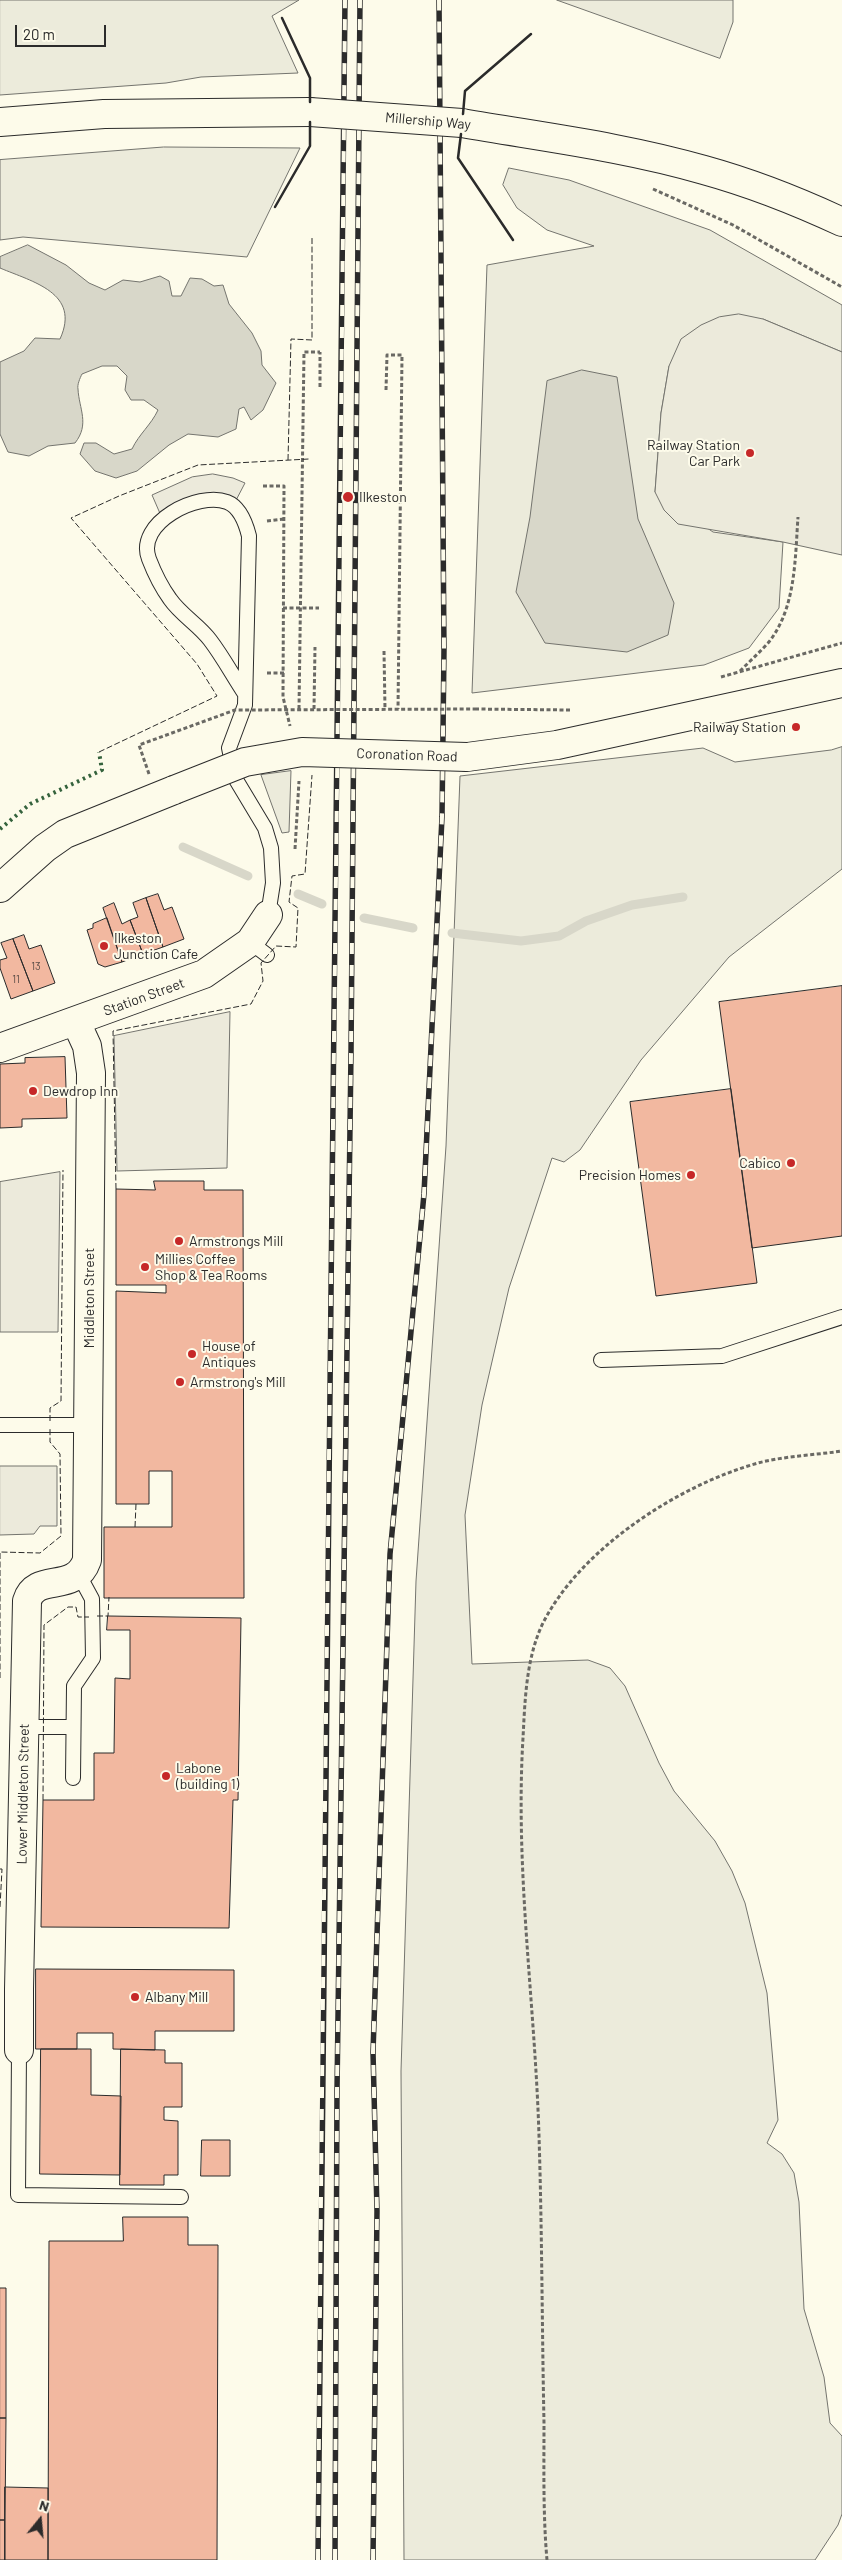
<!DOCTYPE html>
<style>
body{margin:0}
#map{position:relative;width:842px;height:2560px;overflow:hidden;background:#fdfbea;font-family:Barlow,sans-serif}
canvas{display:block}
.north{position:absolute;left:15px;top:2495px;width:50px;height:50px;-webkit-text-stroke:4px #fdfbea;paint-order:stroke;rotate:17deg;font-size:14px;font-weight:700;line-height:20px;text-align:center;color:#2b2b2b}
.north::after{content:'';display:block;margin:auto;width:18px;height:22px;background:#2b2b2b;clip-path:polygon(50% 0,100% 100%,50% 72%,0 100%)}
.scale{position:absolute;left:15px;top:25px;width:91px;height:22px;box-sizing:border-box;border:2px solid #2b2b2b;border-top:0;padding-left:6px;font-size:15px;line-height:18px;white-space:nowrap;color:#2b2b2b;-webkit-text-stroke:4px #fdfbea;paint-order:stroke}
</style>
<div id="map">
<canvas width="842" height="2560"></canvas>
<div class="north">N</div>
<div class="scale">20 m</div>
</div>
<script>
const ctx = document.querySelector('canvas').getContext('2d');
ctx.lineJoin = 'round';
function paint(path, color) { ctx.fillStyle = color; ctx.fill(path, 'evenodd'); }
function trace(path, color, width, dash) { ctx.strokeStyle = color; ctx.lineWidth = width; ctx.lineCap = dash ? 'butt' : 'round'; ctx.setLineDash(dash || []); ctx.stroke(path); }
function label(font, color, halo, rows, align = 'center') {
  ctx.font = font + ' Barlow,sans-serif'; ctx.lineWidth = 4; ctx.setLineDash([]); ctx.textBaseline = 'middle'; ctx.strokeStyle = halo; ctx.fillStyle = color; for (const [text, x, y, turn = 0] of rows) {
    ctx.save(); ctx.translate(x, y); ctx.rotate((+turn || 0) * Math.PI / 180); ctx.textAlign = isNaN(turn) ? turn : align; if (halo) ctx.strokeText(text, 0, 0); ctx.fillText(text, 0, 0); ctx.restore();
  }
}
const green = new Path2D(`
 M0,0H299L272,16L298,73L201,77L166,83L0,95Z
 M557,0H733V22L720,58Z
 M164,147L300,148L247,257L23,237L0,240V160Z
 M509,168L569,180L710,230L842,305V352L763,319L669,366L661,413L655,492L713,532L783,542L779,608L749,648L704,665L472,693L487,265L594,246L547,230L517,208L503,185Z
 M842,747V869L729,957L641,1060L580,1150L564,1162L552,1158L509,1288L482,1405L465,1515L472,1664L588,1660L610,1668L625,1686L659,1763L674,1791L715,1841L732,1871L745,1903L767,1993L778,2120L767,2143L782,2154L794,2173L799,2202L804,2309L824,2377L830,2423L842,2436V2514L838,2525L815,2560H404L401,2071L416,1581L446,1146L460,776L703,748L735,762L831,750Z
 M291,771L289,832L282,833L261,775Z`);
paint(green, '#ecebdb');
trace(green, '#74746e', 1);
const parking = new Path2D(`
 M739,314L763,319L842,352V555L783,542L678,524L664,510L655,492L661,413L669,366L681,339L701,325L719,317Z
 M213,474L233,478L245,483L233,506L208,500L162,518L152,495L192,477Z
 M230,1012L227,1168L117,1171L114,1036Z
 M60,1172L58,1332H0V1182Z
 M0,1466H57V1526H40L34,1534L0,1535Z`);
paint(parking, '#eceadb');
trace(parking, '#74746e', 1);
const water = new Path2D(`
 M28,245L66,265L89,283L105,290L123,280L140,282L160,276L169,281L172,296H181L190,278L202,279L214,286L223,285L229,304L252,333L261,351L262,365L276,383L263,410L251,420L244,407L239,409L236,429L218,437L188,434L169,445L137,471L116,478L95,471L80,454L84,443H96L114,454L132,449C139,434 151,425 158,410L144,400H131L125,390L127,376L117,366H102L82,374C80,378 77,385 78,389C79,409 90,424 75,443L48,446L29,456L8,452L0,434V362L24,351L35,338L60,339C81,293 33,282 0,268V257Z
 M582,370L617,377L638,519L674,603L668,635L627,652L545,643L516,592L530,517L547,381Z`);
paint(water, '#d8d7c9');
trace(water, '#74746e', 1);
trace(new Path2D(`
 M183,847L248,876
 M298,894L322,904
 M364,918L413,928
 M452,933L521,941L559,936L586,921L632,905L683,897`), '#d8d7c9', 9);
const building = new Path2D(`
 M158,894L164,910L172,907L184,939L163,947L146,898Z
 M146,898L163,947L143,954L130,920L138,917L133,903Z
 M114,903L122,924L130,920L143,954L122,962L103,908Z
 M107,918L122,962L105,967L98,964L87,930L93,928V924Z
 M24,935L29,949L41,945L55,983L33,991L13,939Z
 M13,939L33,991L11,999L0,968V960L7,958L1,943Z
 M842,986V1236L752,1248L719,1002Z
 M65,1057L67,1118L22,1119V1127L0,1128V1064L25,1063V1058Z
 M731,1089L757,1283L656,1296L630,1102Z
 M154,1181H204V1190H243L244,1598H104V1527H172V1471H149V1504H116V1291L166,1293V1285H116V1189L155,1190Z
 M108,1616L241,1618L238,1800H233L229,1928L41,1927L43,1800H94V1753H114L115,1678L130,1679V1630H107Z
 M36,1969L234,1970V2031H155V2050L113,2049V2033H77V2049H36Z
 M41,2049H91V2095L121,2096L120,2175L40,2174Z
 M121,2049L165,2050V2063H182V2107H164V2120L178,2121V2175H164V2185H120Z
 M202,2140H230V2176H201Z
 M123,2217H188V2245H218L217,2560H48L49,2241H123Z
 M0,2288H6V2418H0Z
 M0,2418H6L5,2520H0Z
 M5,2487L48,2488V2560H5Z
 M0,2520H5V2560H0Z`);
paint(building, '#f2b8a0');
trace(building, '#2b2b2b', 1);
const service = new Path2D(`
 M245,694C233,676 223,657 210,640C199,625 181,615 170,599C162,588 154,572 149,559C135,523 198,491 227,502C240,507 246,524 249,536L245,705L229,748L235,778L265,828L271,848L273,883L268,915
 M250,942L267,955
 M601,1360L722,1356L842,1317
 M0,1425H88
 M24,1727H73
 M73,1778L74,1686L93,1658L92,1599L79,1575
 M19,2050L18,2195L181,2197`);
const minor = new Path2D(`
 M0,1048L204,974L250,942L268,915
 M19,2050V1989L27,1601C36,1571 75,1595 87,1560L91,1073L87,1046L76,1022`);
const tertiary = new Path2D(`
 M467,757L557,745L842,683
 M0,888L45,848L65,834L174,790`);
const primary = new Path2D(`
 M0,122L104,114L310,112
 M462,123C542,137 625,147 704,170C751,183 797,201 842,222`);
trace(service, '#2b2b2b', 16);
trace(minor, '#2b2b2b', 30);
trace(tertiary, '#2b2b2b', 30);
trace(primary, '#2b2b2b', 30);
trace(new Path2D(`
 M653,189L733,225L842,287
 M320,387V352
 M386,390L387,355H402L398,709
 M263,486H284L283,697L290,726
 M267,521L284,519
 M283,608H319
 M384,651L385,709
 M740,671C749,662 759,653 768,643C796,609 795,559 798,517
 M267,673H284
 M721,677L842,643
 M314,709L315,647
 M475,709L571,710
 M295,849L299,781
 M547,2560C543,2515 544,2469 544,2423C542,2327 542,2231 539,2136C535,2003 515,1871 523,1738C525,1700 526,1658 543,1623C581,1548 679,1485 758,1463C785,1456 815,1455 842,1451`), '#6a6964', 3, [4, 2.5]);
trace(service, '#fdfbea', 14);
trace(minor, '#fdfbea', 28);
trace(tertiary, '#fdfbea', 28);
trace(primary, '#fdfbea', 28);
const rail = new Path2D(`
 M318,2560C324,1707 338,853 345,0
 M335,2560L337,2090L351,1053L360,0
 M373,2560L377,2211L373,2052L390,1554L424,1194L442,817L444,649L439,0`);
trace(rail, '#2b2b2b', 5.5);
trace(rail, '#fdfbea', 4, [11]);
const tertiaryBridge = new Path2D(`
 M174,790L245,762L302,752L467,757`);
const primaryBridge = new Path2D(`
 M310,112L462,123`);
trace(tertiaryBridge, '#2b2b2b', 30, []);
trace(primaryBridge, '#2b2b2b', 30, []);
trace(new Path2D(`
 M299,709L304,352H320
 M149,774L139,745L235,710L475,709`), '#6a6964', 3, [4, 2.5]);
trace(tertiaryBridge, '#fdfbea', 28);
trace(primaryBridge, '#fdfbea', 28);
trace(new Path2D(`
 M0,829L30,804L102,770L99,752`), '#34623c', 4, [2.5, 4]);
trace(new Path2D(`
 M288,460L291,339L312,340V236
 M99,752L217,696L197,664L71,518L119,496L198,465L309,459
 M116,1189L113,1031L251,1004L263,981L261,963L276,946L296,947L298,908L289,902L292,876L305,874L312,775
 M50,1421V1408L61,1401L63,1170
 M135,1527L136,1504
 M97,1616H108L109,1597
 M0,1678V1552L40,1553L61,1536L60,1454L50,1442V1428
 M43,1800L44,1625L68,1607H76L78,1617H89
 M0,1869H2L0,1907`), '#2b2b2b', 1, [6, 2.5]);
trace(new Path2D(`
 M282,18L310,78V102
 M463,114L465,91L531,34
 M461,134L458,158L513,240
 M275,207L310,146V122`), '#2b2b2b', 2.5);
for (const [x, y, r, color] of [
 [750,453,5,"#c62828"],
 [348,497,6,"#c62828"],
 [796,727,5,"#c62828"],
 [104,946,5,"#c62828"],
 [33,1091,5,"#c62828"],
 [791,1163,5,"#c62828"],
 [691,1175,5,"#c62828"],
 [179,1241,5,"#c62828"],
 [145,1267,5,"#c62828"],
 [192,1354,5,"#c62828"],
 [180,1382,5,"#c62828"],
 [166,1776,5,"#c62828"],
 [135,1997,5,"#c62828"]
]) { const dot = new Path2D(); dot.arc(x, y, r, 0, 2 * Math.PI); ctx.fillStyle = color; ctx.fill(dot); trace(dot, '#fdfbea', 2); }
label('11px', '#5d4e48', null, [
 ["13",36,966],
 ["11",16,979]
]);
label('14px', '#2b2b2b', '#fdfbea', [
 ["Millership Way",428,121,5],
 ["Coronation Road",407,755,2],
 ["Station Street",144,997,-20],
 ["Middleton Street",89,1298,-90],
 ["Lower Middleton Street",23,1794,-89]
]);
label('14px', '#2b2b2b', '#fdfbea', [
 ["Railway Station",740,445,"right"],
 ["Car Park",740,461,"right"],
 ["Ilkeston",359,497],
 ["Railway Station",786,727,"right"],
 ["Ilkeston",114,938],
 ["Junction Cafe",114,954],
 ["Dewdrop Inn",43,1091],
 ["Cabico",781,1163,"right"],
 ["Precision Homes",681,1175,"right"],
 ["Armstrongs Mill",189,1241],
 ["Millies Coffee",155,1259],
 ["Shop & Tea Rooms",155,1275],
 ["House of",202,1346],
 ["Antiques",202,1362],
 ["Armstrong's Mill",190,1382],
 ["Labone",176,1768],
 ["(building 1)",176,1784],
 ["Albany Mill",145,1997]
], 'left');
</script>
